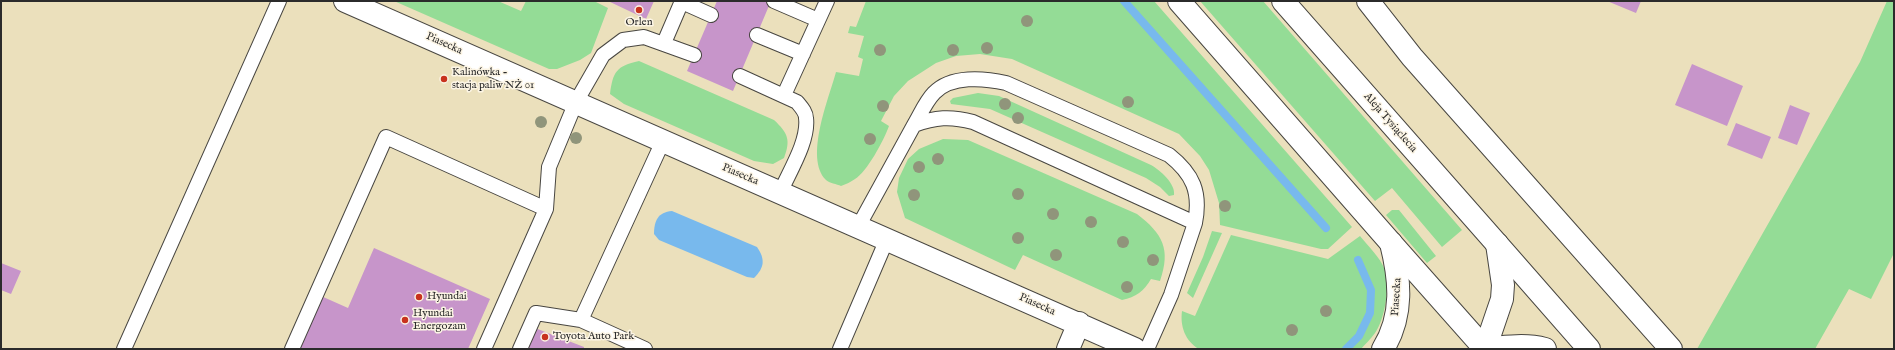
<!DOCTYPE html>
<meta charset="utf-8">
<style>
body{margin:0}
#map{position:relative;width:1895px;height:350px;overflow:hidden;background:#ebe0bc;font-family:"IM FELL English",serif}
canvas{display:block}
.frame{position:absolute;inset:0;border:2px solid #2b2b2b;pointer-events:none}
</style>
<div id="map">
<canvas width="1895" height="350"></canvas>
<div class="frame"></div>
</div>
<script>
const ctx = document.querySelector('canvas').getContext('2d');
ctx.lineJoin = 'round';
function paint(path, color) { ctx.fillStyle = color; ctx.fill(path, 'evenodd'); }
function trace(path, color, width, dash) { ctx.strokeStyle = color; ctx.lineWidth = width; ctx.lineCap = dash ? 'butt' : 'round'; ctx.setLineDash(dash || []); ctx.stroke(path); }
function label(font, color, halo, rows, align = 'center') {
  ctx.font = font + ' "IM FELL English",serif'; ctx.lineWidth = 3; ctx.setLineDash([]); ctx.textBaseline = 'middle'; ctx.strokeStyle = halo; ctx.fillStyle = color; for (const [text, x, y, turn = 0] of rows) {
    ctx.save(); ctx.translate(x, y); ctx.rotate((+turn || 0) * Math.PI / 180); ctx.textAlign = isNaN(turn) ? turn : align; if (halo) ctx.strokeText(text, 0, 0); ctx.fillText(text, 0, 0); ctx.restore();
  }
}
paint(new Path2D(`
 M394,1H498L521,11L526,1H594L608,8L591,53L580,60L557,69H549Z
 M866,1H1154L1352,227L1328,249H1321L1220,225L1219,203L1209,170L1200,156L1179,134L1012,59L980,54L956,56L936,63L908,81L894,96L881,121L889,126C884,140 867,172 855,179C851,182 846,184 841,186C837,184 829,183 826,180C804,158 829,98 836,72L859,76L863,59L858,57L864,36L848,33L850,26L856,27Z
 M1200,1H1263L1462,230L1442,247L1392,188L1375,201Z
 M1887,1H1894V253L1871,299L1849,289L1815,349H1697L1860,62Z
 M639,61L774,120C788,133 791,140 784,158L773,164L754,161L624,104L610,94C613,72 616,66 639,61Z
 M978,93L999,96L1151,165C1160,170 1176,184 1174,195L1169,196L1160,187L1146,178L990,109L951,104L950,101L953,98Z
 M943,139L968,140L1137,214C1163,234 1171,249 1160,281L1151,279C1144,291 1136,297 1122,300L1023,255L1015,270L905,218L897,192L899,178L908,159L919,149Z
 M1392,210H1399L1436,256L1427,263L1386,215Z
 M1212,231L1222,233L1193,298L1187,293L1203,257Z
 M1231,235L1328,259L1360,236C1368,246 1380,257 1385,270C1390,287 1385,319 1375,333C1371,339 1365,344 1361,349H1199C1185,341 1180,326 1182,311L1195,316Z`), '#94dc96');
paint(new Path2D(`
 M672,211L757,247C765,259 765,267 754,278L747,277L659,240L654,234C654,221 658,212 672,211Z`), '#78b9ed');
trace(new Path2D(`
 M1124,1L1326,228
 M1346,349L1359,336L1370,313L1371,290L1358,260`), '#78b9ed', 8);
paint(new Path2D(`
 M608,1H654L646,19Z
 M717,1H771L733,91L687,71Z
 M1607,1H1641L1636,13Z
 M1692,64L1743,86L1727,126L1675,105Z
 M1790,105L1810,113L1797,145L1778,138Z
 M1736,123L1771,137L1762,159L1727,145Z
 M374,248L490,299L468,349H298L321,296L348,308Z
 M1,263L21,271L11,294L1,290Z
 M535,328L584,347V349H526Z`), '#c795ca');
const service = new Path2D(`
 M774,1L818,20
 M682,2L711,15
 M757,35L803,54
 M664,43L682,1
 M740,76L797,102C801,107 806,112 806,118C809,141 789,172 780,193
 M784,95L827,1
 M914,125C920,115 926,101 934,93C951,75 984,78 1006,83L1169,155C1193,174 1201,192 1195,223
 M546,209L549,167L576,102L603,55L623,40L644,37L694,55
 M858,227L914,125C935,117 951,116 973,122L1195,223L1171,295L1147,349
 M581,320L663,141
 M124,349L279,1
 M292,349L386,137L546,209L484,349
 M520,349L536,313L581,320L645,349
 M840,349L887,239`);
const minor = new Path2D(`
 M1368,1L1412,57L1671,349`);
const tertiary = new Path2D(`
 M345,1L1135,349
 M1068,349L1079,323
 M1383,349C1404,315 1400,279 1391,243
 M1485,349L1502,299L1503,285L1497,244`);
const primary = new Path2D(`
 M1179,1L1391,243
 M1283,1L1497,244`);
const motorway = new Path2D(`
 M1391,243L1485,349
 M1497,244L1589,349
 M1480,349C1503,348 1522,343 1545,349`);
trace(service, '#484641', 16);
trace(minor, '#484641', 24);
trace(tertiary, '#484641', 24);
trace(primary, '#484641', 24);
trace(motorway, '#484641', 24);
trace(service, '#fff', 14);
trace(minor, '#fff', 22);
trace(tertiary, '#fff', 22);
trace(primary, '#fff', 22);
trace(motorway, '#fff', 22);
ctx.fillStyle = '#90957b';
for (const [x, y] of [
 [1027,21],
 [987,48],
 [880,50],
 [953,50],
 [1128,102],
 [1005,104],
 [883,106],
 [1018,118],
 [541,122],
 [576,138],
 [870,139],
 [938,159],
 [919,167],
 [1018,194],
 [914,195],
 [1225,206],
 [1053,214],
 [1091,222],
 [1018,238],
 [1123,242],
 [1056,255],
 [1153,260],
 [1127,287],
 [1326,311],
 [1292,330]
]) { ctx.beginPath(); ctx.arc(x, y, 6, 0, 2 * Math.PI); ctx.fill(); }
for (const [x, y, r, color] of [
 [639,10,4,"#c8321e"],
 [444,79,4,"#c8321e"],
 [419,297,4,"#c8321e"],
 [405,320,4,"#c8321e"],
 [545,337,4,"#c8321e"]
]) { const dot = new Path2D(); dot.arc(x, y, r, 0, 2 * Math.PI); ctx.fillStyle = color; ctx.fill(dot); trace(dot, '#fcf5e5', 1.5); }
label('11px', '#2b2b2b', '#fcf5e5', [
 ["Orlen",639,23,"center"],
 ["Kalinówka -",452,73],
 ["stacja paliw NŻ 01",452,86],
 ["Hyundai",427,297],
 ["Hyundai",413,314],
 ["Energozam",413,327],
 ["Toyota Auto Park",553,337]
], 'left');
label('11px', '#2b2b2b', '#fcf5e5', [
 ["Piasecka",444,44,24],
 ["Aleja Tysiąclecia",1390,123,49],
 ["Piasecka",740,175,23],
 ["Piasecka",1397,297,-86],
 ["Piasecka",1037,305,24]
]);
</script>
